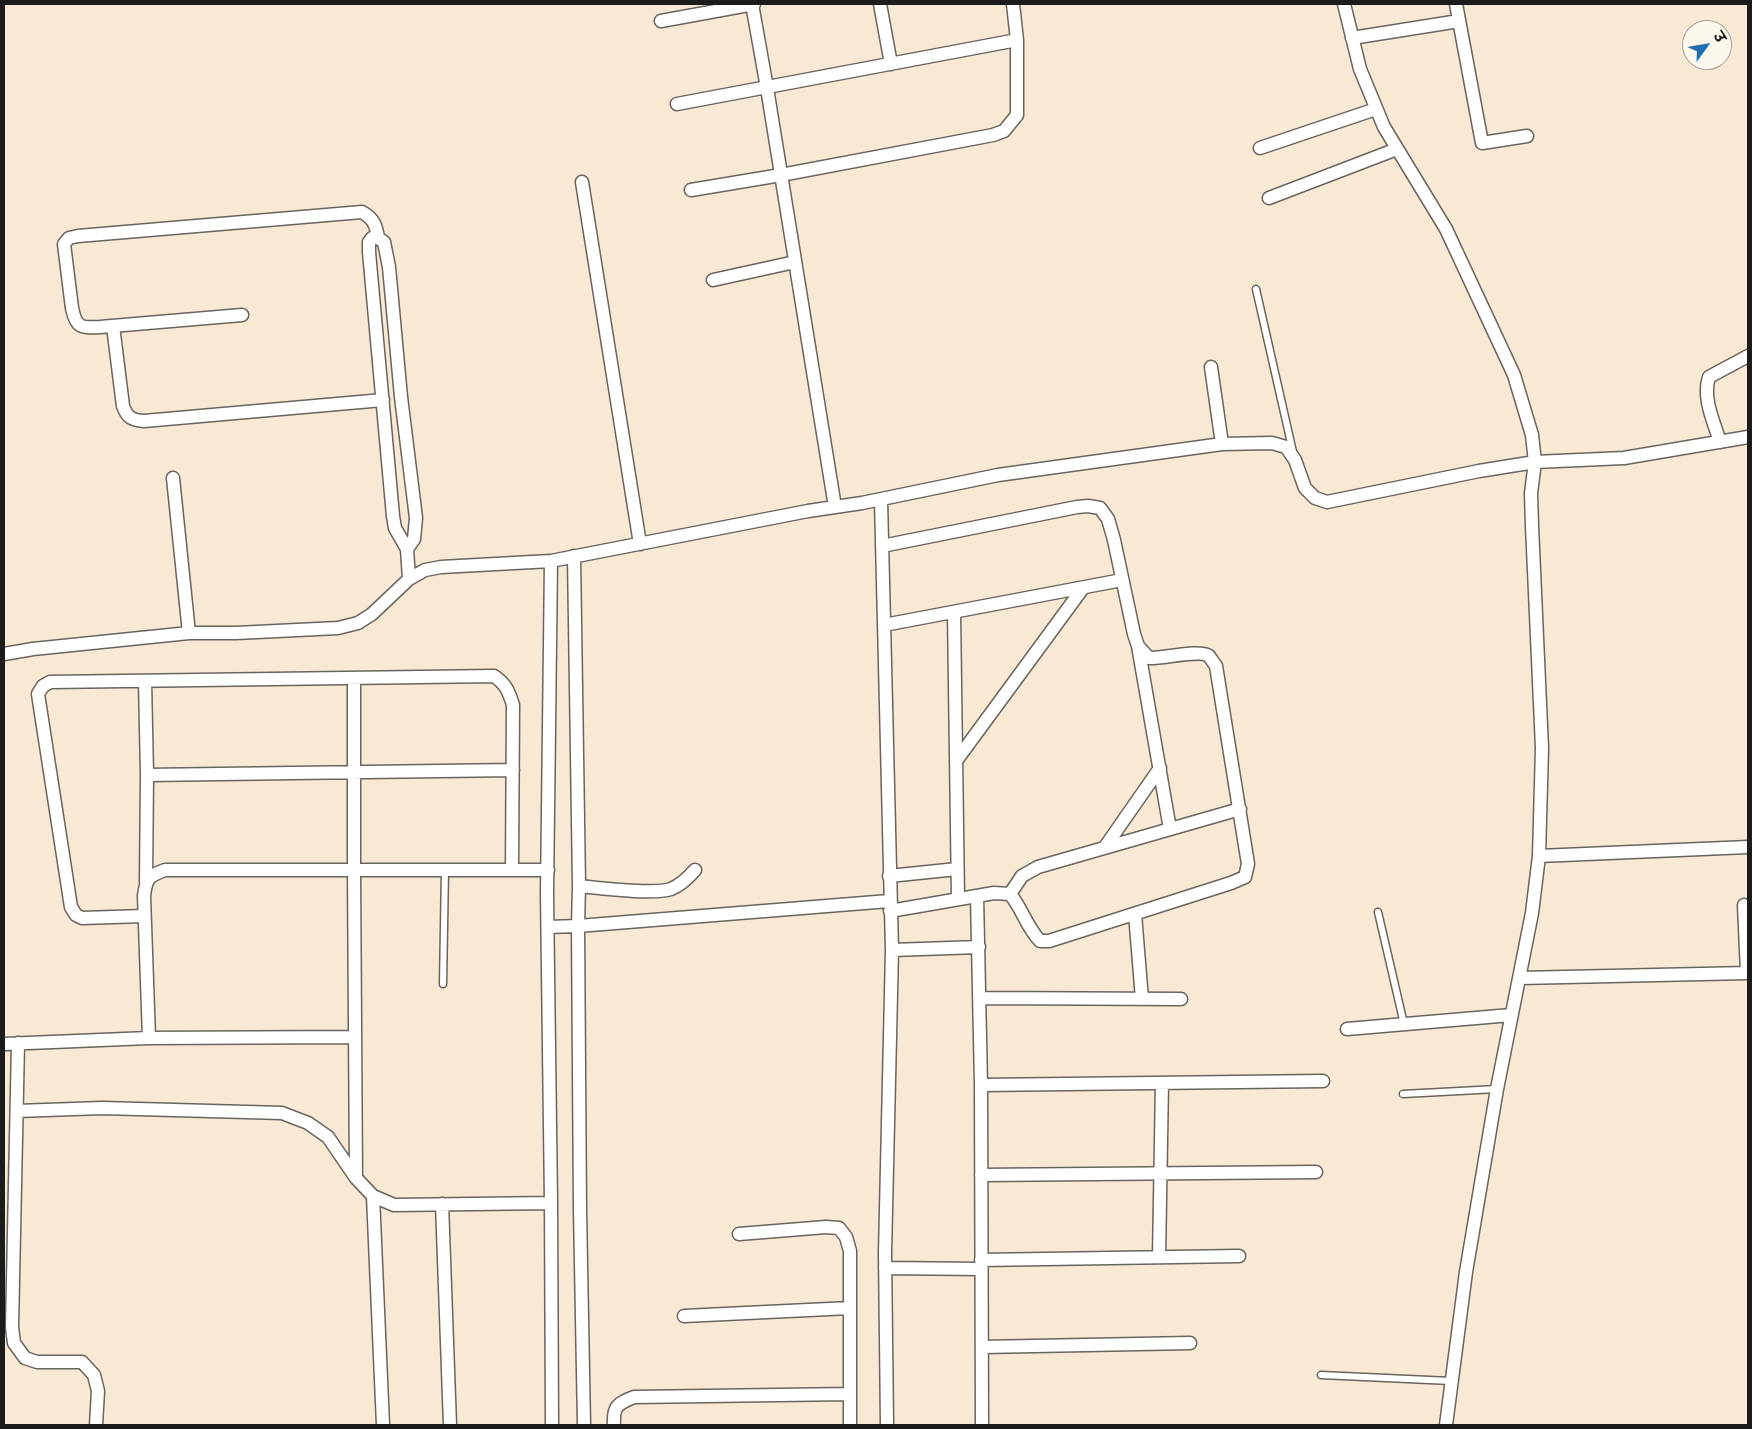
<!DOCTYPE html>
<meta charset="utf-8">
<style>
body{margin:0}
#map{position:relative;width:1752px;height:1429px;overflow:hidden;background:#f8e9d5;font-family:Itim,"Playpen Sans Deva",sans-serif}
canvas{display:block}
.frame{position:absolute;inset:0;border:5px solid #1c1c1c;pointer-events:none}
.north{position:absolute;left:1682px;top:20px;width:50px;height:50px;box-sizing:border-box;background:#fbf7ec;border:1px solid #a29f99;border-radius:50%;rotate:58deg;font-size:14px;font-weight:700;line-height:20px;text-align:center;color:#1c1c1c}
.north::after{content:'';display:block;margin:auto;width:18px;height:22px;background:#1f6fb2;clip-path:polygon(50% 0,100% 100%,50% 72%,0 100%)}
</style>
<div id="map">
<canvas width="1752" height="1429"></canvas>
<div class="frame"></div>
<div class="north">उ</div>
</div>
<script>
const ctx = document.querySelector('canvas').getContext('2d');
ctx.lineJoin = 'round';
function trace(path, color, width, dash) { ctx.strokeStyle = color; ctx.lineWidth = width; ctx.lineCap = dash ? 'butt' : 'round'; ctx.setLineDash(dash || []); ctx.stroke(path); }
const service = new Path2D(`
 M1256,289L1293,452
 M1378,912L1404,1024
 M443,984L445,870
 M1403,1094L1497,1089
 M1321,1375L1451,1381`);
const minor = new Path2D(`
 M752,4L767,88L835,507
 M880,4L891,64
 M1344,4L1360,69L1384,127L1446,229L1514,375L1532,435L1535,462L1531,493L1532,526L1542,748L1539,856L1532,913L1497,1089L1466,1272L1446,1425
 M1456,4L1482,143L1527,136
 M661,21L754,4
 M1352,38L1459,21
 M677,104L1017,40
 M1260,148L1376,109
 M582,182L640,544
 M691,190L781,175L993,135L1004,131L1017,115V40L1013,4
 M1269,198L1397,149
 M378,238H372L369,242V252L393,516L395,528L407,549L409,579
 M713,280L795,262
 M242,315L100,327C81,328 76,328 72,308L64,244L69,238L78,236L362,212C374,219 376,225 378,238L384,242L389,267L401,397L416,518L414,539L407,549
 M113,326L123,406C127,417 131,420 144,421L383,400
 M1211,367L1222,444
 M1720,442C1714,422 1702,398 1709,377L1748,356
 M173,478L189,633
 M881,500L892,950L885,1253L887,1425
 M882,546L1077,507L1088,506L1100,508L1108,519L1114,540L1134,634L1138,646L1149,658C1162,659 1200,649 1209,656C1211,659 1214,663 1216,666L1248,864L1245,877L1231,883L1049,941H1040C1026,926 1023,910 1010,894L994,893L890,911
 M574,556L579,886L578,926L580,1210L584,1425
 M551,561L547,894L551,1203L552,1425
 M954,612L958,899
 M884,625L1122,580
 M1138,646L1170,829
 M4,654L33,649L189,633H236L338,628L358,623L372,614L409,579L425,570L441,567L551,561L808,511L862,503L998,475L1222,444L1272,443L1286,447L1295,460L1305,488L1315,498L1327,502L1479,471L1535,462L1624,458L1748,437
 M354,678V870L356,1178
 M145,681L147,775L146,882
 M956,761L1083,588
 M147,775L513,770
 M1105,847L1160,768
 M1539,856L1748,847
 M889,876L957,869
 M579,886C600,888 653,895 671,889C681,885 688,878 695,870
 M1010,894L1022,876L1038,867L1240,809
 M977,896L981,1085L982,1425
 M1744,905L1747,973
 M1135,914L1142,999
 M144,916L82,918L76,915L71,907L38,694L43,686L50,682L494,676C506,684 509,692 513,705L512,870
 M548,927L578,926L889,901
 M892,950L979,947
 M1519,978L1748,973
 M980,998L1181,999
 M1347,1029L1511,1015
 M149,1038L144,896C146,879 148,876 165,870H548
 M18,1043L12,1327L14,1343L25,1358L37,1362H82L94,1375L98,1391L96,1425
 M4,1044L149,1038L355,1037
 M981,1085L1323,1081
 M17,1111L102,1108L282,1113L308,1123L328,1137L356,1178L373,1196L394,1205L551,1203
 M981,1175L1316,1172
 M373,1196L383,1425
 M442,1204L450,1425
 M739,1234L826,1227L839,1228L846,1237L850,1251V1425
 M1159,1257L1162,1083
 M981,1260L1239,1256
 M885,1268L981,1269
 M684,1316L850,1308
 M982,1347L1190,1343
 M614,1425C613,1406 617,1404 634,1397L850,1394`);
trace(service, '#69645d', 9);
trace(minor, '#69645d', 15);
trace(service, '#fff', 6);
trace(minor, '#fff', 12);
</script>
